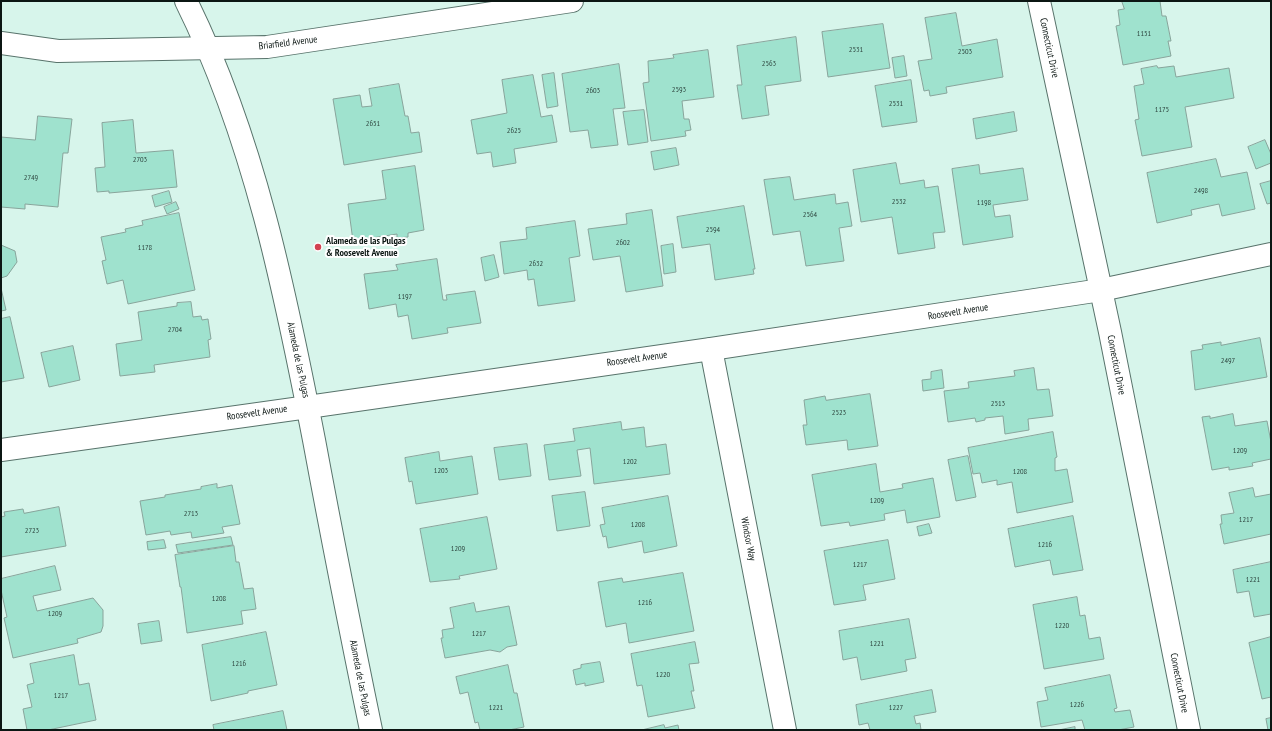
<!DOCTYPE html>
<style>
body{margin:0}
#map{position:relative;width:1272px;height:731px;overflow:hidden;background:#d7f5eb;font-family:"PT Sans Narrow",sans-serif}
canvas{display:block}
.frame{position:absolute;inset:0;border:2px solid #0b1613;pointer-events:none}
</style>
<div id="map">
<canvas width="1272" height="731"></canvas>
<div class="frame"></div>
</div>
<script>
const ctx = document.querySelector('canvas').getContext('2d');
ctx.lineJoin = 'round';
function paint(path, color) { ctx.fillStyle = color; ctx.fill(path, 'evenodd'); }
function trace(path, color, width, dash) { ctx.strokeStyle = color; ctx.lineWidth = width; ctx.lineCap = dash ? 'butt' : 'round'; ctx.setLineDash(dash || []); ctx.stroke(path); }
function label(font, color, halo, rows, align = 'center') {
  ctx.font = font + ' "PT Sans Narrow",sans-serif'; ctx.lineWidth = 4; ctx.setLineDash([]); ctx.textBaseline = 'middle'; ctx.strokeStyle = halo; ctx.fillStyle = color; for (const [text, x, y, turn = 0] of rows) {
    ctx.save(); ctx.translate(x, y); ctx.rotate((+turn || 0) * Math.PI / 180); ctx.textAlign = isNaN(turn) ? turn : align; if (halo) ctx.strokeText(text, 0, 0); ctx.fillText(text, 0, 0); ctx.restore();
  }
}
const building = new Path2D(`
 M1122,1H1160L1162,16H1166L1171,41H1168L1171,56L1123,65L1116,26L1120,25L1118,10L1124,9Z
 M956,13L962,46L997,39L1003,77L946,87L947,93L930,96L929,90L924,91L918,61L932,59L925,18Z
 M883,24L890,68L828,77L822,32Z
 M796,37L801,81L765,86L769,115L742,119L737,85H742L737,46Z
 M708,50L714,97L682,101L684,119H689L691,130L685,131L686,136L651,141L643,83L649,82L648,61L674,58L673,55Z
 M904,56L907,76L895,78L892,58Z
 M619,64L625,108L613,109L618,145L591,148L588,130L570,132L562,74Z
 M1157,66L1158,68L1174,66L1176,77L1229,68L1234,98L1185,107L1192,147L1142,156L1135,120L1139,119L1134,86L1144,84L1141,69Z
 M554,73L558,106L547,108L542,75Z
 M533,75L541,117L552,115L557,142L514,149L516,163L493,167L491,152L477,154L471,120L507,113L502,80Z
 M911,80L917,122L882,127L875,86Z
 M399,84L405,116H408L411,133L419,132L422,152L344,165L333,99L360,95L362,107L372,106L369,89Z
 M644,110L648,142L628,145L623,112Z
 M1014,112L1017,131L976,139L973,119Z
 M38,116L72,119L68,153H63L58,207L25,204V209L1,207V137L35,140Z
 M133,120L136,153L173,150L177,187L109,193V191L97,192L95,168L105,167L102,123Z
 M1265,140L1271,154V163L1256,169L1248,147Z
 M676,148L679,165L654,170L651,152Z
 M1216,159L1221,177L1247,172L1255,209L1222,216L1219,204L1191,210L1192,215L1157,223L1147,173Z
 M896,163L900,184L924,180L925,188L938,186L945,232L933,233L935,248L898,254L892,217L861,222L853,170Z
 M979,165L980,174L1023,168L1028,200L993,205L995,217L1010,215L1013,237L963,245L952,169Z
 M415,166L424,230L408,233V237L397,238V234L353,241L348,204L386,199L382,171Z
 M790,177L794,200L835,194L836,204L848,202L852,226L839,228L844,261L806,266L800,231L773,235L764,180Z
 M1271,181V203L1267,204L1260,184Z
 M169,191L172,202L155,207L152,196Z
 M176,202L179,209L167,214L164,207Z
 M744,206L755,269H753L754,274L715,280L710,244L682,248L677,217Z
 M652,210L663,286L626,292L620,256L593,260L588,229L627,224L626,214Z
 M179,213L195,290L128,304L123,280L107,284L102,261L106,260L101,237L126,232L125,229L143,225L142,221Z
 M575,221L580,256L569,258L575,301L538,306L534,279L528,280L527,270L504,274L500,242L527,239L526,228Z
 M673,244L676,272L664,274L661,246Z
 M1,245L15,251L17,262L7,276L1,278Z
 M494,255L499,277L485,281L481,258Z
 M437,259L443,300H447L446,295L475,291L481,323L447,328L448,333L412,339L408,315L398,317L396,304L369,309L364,274L398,270L396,265Z
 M1,288L6,310L1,311Z
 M191,302L193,317L201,316L202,320L208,319L211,339L208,340L210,357L154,365L155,372L120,376L116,344L142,340L138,312L177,306V303Z
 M10,317L24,378L1,382V319Z
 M1260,338L1267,377L1195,390L1191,351L1203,349L1202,345L1221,342V345Z
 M73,346L80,380L49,387L41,353Z
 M1034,368L1037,390L1049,389L1053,416L1028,419L1029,430L1005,434L1003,416L985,418V420L976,422L975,418L948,422L944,391L969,388L968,382L1015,376L1014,371Z
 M942,370L944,388L923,391L922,380L931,379V372Z
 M870,394L878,446L848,450L847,440L806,445L803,425H807L804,400L825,396L826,400Z
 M1233,414L1235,426L1267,421L1271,442V459L1252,463L1253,466L1229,470V467L1212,470L1202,417L1210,416V418Z
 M621,422L622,430L644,427L646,447L666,444L670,474L594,484L590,448L577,450L581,476L549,480L544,445L575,441L573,429Z
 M1053,432L1057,457L1055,458V471L1067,469L1073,502L1017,513L1012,482L997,485V480L982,483L980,473L973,474L968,448Z
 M527,444L531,476L499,480L494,448Z
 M439,452L440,461L472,456L478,494L416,504L412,481L409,482L405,458Z
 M968,456L976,497L956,501L948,460Z
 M876,464L880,492L903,488L902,484L933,478L940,517L907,523L905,510L884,514L885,520L850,526L849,522L821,526L812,475Z
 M217,484V488L232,485L240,524L222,527L224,533L192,538L191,532L171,535L170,531L146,535L140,501L165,497V495L201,489V487Z
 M1253,488L1255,497L1271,494V534L1224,544L1220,524H1222L1221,515L1234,513L1229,493Z
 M585,492L590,526L557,531L552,496Z
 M668,496L677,546L644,553L642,541L608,548L606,536L603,537L600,525L605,524L602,508Z
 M59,507L66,546L1,557V517L5,516L4,512L23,509L24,513Z
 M1073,516L1083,570L1053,575L1050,560L1015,567L1008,529Z
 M487,517L497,569L459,576L460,579L430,582L420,529Z
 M929,524L932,533L919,536L917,527Z
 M231,537L233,545L178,553L176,545Z
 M164,540L166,548L148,550L147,542Z
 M888,540L895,579L863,585L866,600L834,605L824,551Z
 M234,546L236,562H239L244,589L253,588L256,609L241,611L243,624L187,633L181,587H180L175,555Z
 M1271,562V614L1254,617L1249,591L1237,593L1233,570Z
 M55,566L61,590L33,596L37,611L93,598L103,610V626L101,632L77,639L78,643L13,658L4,618L7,617L1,590V579Z
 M683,573L694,631L629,643L626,623L606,627L598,582L622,578L623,582Z
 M1077,597L1080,616L1085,615L1089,639L1100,637L1104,659L1044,669L1033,605Z
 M474,603L476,612L509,606L517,645L507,647L500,652L490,650L445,658L441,638H443L442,630L454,628L450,608Z
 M909,619L916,658L905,660L907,671L861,680L857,657L843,660L839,631Z
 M159,621L162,641L141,644L138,624Z
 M266,632L277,685L248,691V693L211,701L202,645Z
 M1271,637V697L1262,699L1249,643Z
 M695,642L699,663L689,664L694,691H691L695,708L648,717L642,685L637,686L631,654Z
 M74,655L79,685L89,683L96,720L48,730H27L23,709L32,707L27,685L34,683L30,664Z
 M600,662L604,682L585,686V683L576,685L573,670L581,668V665Z
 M508,665L514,693H517L524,727L509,730H480L478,722L475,723L468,692L460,694L456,677Z
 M1110,675L1117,708L1114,709L1115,712L1130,710L1134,727L1118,730H1085L1082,720L1041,727L1037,702L1048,700L1045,688Z
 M932,690L936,712L914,716L916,724L920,723L921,730H870L868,723L859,725L856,705Z
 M283,711L287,730H214L213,725Z
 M1271,718V730H1268L1266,719Z
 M664,725L665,728L678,725L679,730H642Z
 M1075,727V730H1059Z`);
paint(building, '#9fe2ce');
trace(building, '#88a49b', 1);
const minor = new Path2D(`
 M1039,1L1110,332L1189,730
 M1,43L58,51L267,47L572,1
 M711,349L785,730
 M1,450L308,407`);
const tertiary = new Path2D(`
 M308,407L711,349L1101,290L1271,254`);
const secondary = new Path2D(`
 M186,1C254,138 285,291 314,440C332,537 351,633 371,730`);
trace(minor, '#58736b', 24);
trace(tertiary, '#58736b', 24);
trace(secondary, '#58736b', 24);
trace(minor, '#fff', 22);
trace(tertiary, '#fff', 22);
trace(secondary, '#fff', 22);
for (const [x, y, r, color] of [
 [318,247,4,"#d24251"]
]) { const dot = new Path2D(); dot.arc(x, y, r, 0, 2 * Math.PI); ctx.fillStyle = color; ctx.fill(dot); trace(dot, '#fff', 1.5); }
label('8px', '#304942', null, [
 ["1151",1144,34],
 ["2531",856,50],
 ["2503",965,52],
 ["2563",769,64],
 ["2593",679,90],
 ["2603",593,91],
 ["2531",896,104],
 ["1175",1162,110],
 ["2651",373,124],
 ["2625",514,131],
 ["2703",140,160],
 ["2749",31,178],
 ["2498",1201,191],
 ["2532",899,202],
 ["1198",984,203],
 ["2564",810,215],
 ["2594",713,230],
 ["2602",623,243],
 ["1178",145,248],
 ["2632",536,264],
 ["1197",405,297],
 ["2704",175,330],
 ["2497",1228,361],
 ["2513",998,404],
 ["2523",839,413],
 ["1209",1240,451],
 ["1202",630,462],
 ["1203",441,471],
 ["1208",1020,472],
 ["1209",877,501],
 ["2713",191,514],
 ["1217",1246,520],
 ["1208",638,525],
 ["2723",32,531],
 ["1216",1045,545],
 ["1209",458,549],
 ["1217",860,565],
 ["1221",1253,580],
 ["1208",219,599],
 ["1216",645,603],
 ["1209",55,614],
 ["1220",1062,626],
 ["1217",479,634],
 ["1221",877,644],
 ["1216",239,664],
 ["1220",663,675],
 ["1217",61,696],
 ["1226",1077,705],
 ["1221",496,708],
 ["1227",896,708]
]);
label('10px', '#0b1613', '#fff', [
 ["Briarfield Avenue",288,43,-7],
 ["Connecticut Drive",1049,48,78],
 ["Roosevelt Avenue",958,312,-9],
 ["Roosevelt Avenue",637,359,-8],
 ["Alameda de las Pulgas",298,360,78],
 ["Connecticut Drive",1116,365,79],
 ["Roosevelt Avenue",257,413,-8],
 ["Windsor Way",748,539,79],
 ["Alameda de las Pulgas",360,678,79],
 ["Connecticut Drive",1179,683,79]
]);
label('bold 10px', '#0b1613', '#fff', [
 ["Alameda de las Pulgas",326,241],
 ["& Roosevelt Avenue",326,253]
], 'left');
</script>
